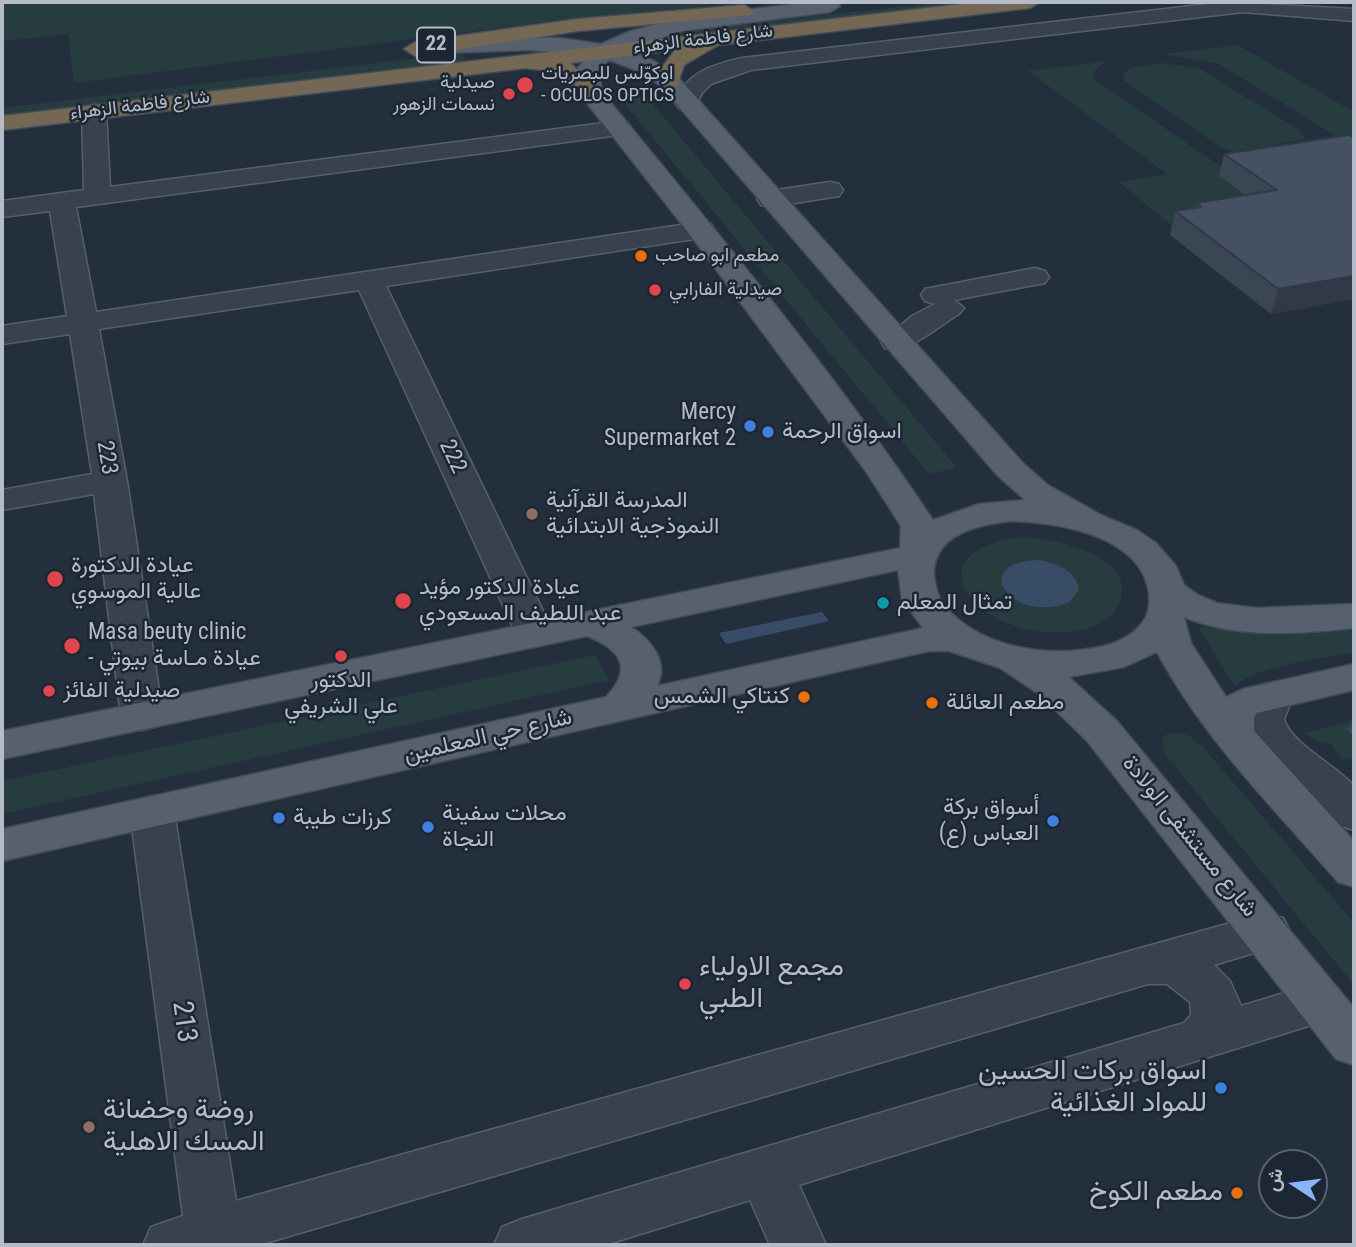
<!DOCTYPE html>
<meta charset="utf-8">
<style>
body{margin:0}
#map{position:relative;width:1356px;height:1247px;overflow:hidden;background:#242f3e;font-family:"Roboto Condensed",Vazirmatn,sans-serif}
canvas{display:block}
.frame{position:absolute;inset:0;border:4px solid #b4bcc9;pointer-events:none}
.north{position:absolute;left:1258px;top:1149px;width:70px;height:70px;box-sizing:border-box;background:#1d2633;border:2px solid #59626f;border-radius:50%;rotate:283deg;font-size:19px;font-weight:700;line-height:28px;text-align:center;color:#b4bcc9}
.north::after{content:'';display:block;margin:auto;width:24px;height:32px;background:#8ab4f8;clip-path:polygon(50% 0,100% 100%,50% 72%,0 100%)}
</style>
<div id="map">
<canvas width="1356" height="1247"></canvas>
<div class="frame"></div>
<div class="north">ش</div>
</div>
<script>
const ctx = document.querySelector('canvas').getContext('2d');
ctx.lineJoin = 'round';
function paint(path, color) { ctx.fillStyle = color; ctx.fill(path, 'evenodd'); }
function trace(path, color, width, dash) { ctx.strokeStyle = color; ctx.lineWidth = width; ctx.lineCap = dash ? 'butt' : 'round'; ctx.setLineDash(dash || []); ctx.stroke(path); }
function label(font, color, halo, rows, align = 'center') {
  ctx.font = font + ' "Roboto Condensed",Vazirmatn,sans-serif'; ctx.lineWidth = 5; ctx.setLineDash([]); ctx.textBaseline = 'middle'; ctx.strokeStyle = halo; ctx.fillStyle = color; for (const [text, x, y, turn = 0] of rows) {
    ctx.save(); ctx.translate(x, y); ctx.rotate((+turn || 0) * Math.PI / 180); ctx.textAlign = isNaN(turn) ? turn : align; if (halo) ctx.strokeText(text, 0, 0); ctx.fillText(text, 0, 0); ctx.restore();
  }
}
paint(new Path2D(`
 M2,2H749L552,21L74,83L68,34L2,41Z
 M940,2H988L699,36L693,30Z
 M1238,45L1354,112V147L1217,63L1162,54Z
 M460,53L468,61L2,117V108Z
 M1107,61L1094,71L1093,79L1232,174L1263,208L1172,226L1119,182L1167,174L1028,71Z
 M1162,63L1200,69L1301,131L1306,139L1237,152L1222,148L1125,81L1124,74L1130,68Z
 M646,96L957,468L929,474L622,100Z
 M1023,537C1055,538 1145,558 1117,608C1109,621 1091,629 1076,631C982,645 901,552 1023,537Z
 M1354,625V652C1325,659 1253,665 1235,687L1198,627L1292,635Z
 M595,655L609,680L2,814V781Z
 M1352,721L1347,730L1354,737V761L1353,758L1342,760L1330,743L1319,742L1304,733Z
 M1180,733L1190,736L1203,747L1354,923V985L1164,753L1162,739L1167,734Z`), '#263c3f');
paint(new Path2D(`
 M1039,560C1057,564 1075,569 1079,589L1070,602C1046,612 1012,609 1001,582C1003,563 1022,561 1039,560Z
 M822,612L829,621L726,644L719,633Z`), '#394c67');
const minor = new Path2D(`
 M1226,2L1354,9V21L1243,12L751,70L711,84L702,93L695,108H679L675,103C686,72 712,65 742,58Z
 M94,105L102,107L106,112L110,187L619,121L628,123L631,128L628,133L619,135L76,207L96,312L701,222L711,224L715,230L711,236L701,238L386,286L554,634L549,643L535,646L521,643L516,634L359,290L99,329L127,481L163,716L157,726L142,730L127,726L121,716L94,494L2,510V490L92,474L70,334L2,344V326L67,316L50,211L2,217V201L84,190L82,112L86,107Z
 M830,182L839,184L843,190L839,196L770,207L761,205L757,199L761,193L770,191Z
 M1035,268L1045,271L1049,277L1045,283L954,300L964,308L959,314C938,326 909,354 885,348L881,342L912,316L935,304L925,301L921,295L925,289Z
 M1274,682L1288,685L1294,695L1284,719C1291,744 1335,764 1354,786V830L1338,825L1305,788L1263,757L1245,730L1242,719L1260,685Z
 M152,796L168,801L174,812L236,1201L1266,913L1283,918L1290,931L1283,944L1214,965L1230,981L1241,1006L1321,982L1338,988L1346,1002L1338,1016L1321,1022L799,1185L826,1245H770L750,1200L605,1245H494L502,1227L522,1219L1184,1023L1191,1015L1190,1002L1167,984H1148L259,1245H143L151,1227L183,1216L130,812L136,801Z`);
const major = new Path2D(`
 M810,2H837L840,6L830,12L682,31L624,50L654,61L677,76L1022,462L1048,485L1103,516L1137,530L1156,543L1176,566L1184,585L1198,595L1217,603L1256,608L1354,604V628C1299,634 1237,639 1184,617L1191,643L1226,697L1243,689L1354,664V690L1257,713L1254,718V731L1354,841V887L1338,882C1274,809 1203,738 1157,652L1124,667L1069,677L1117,721L1354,1008V1065L1336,1059L1087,741L1039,694L1000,668L949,651H929L2,861V829L606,697C634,668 620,649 587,636L2,759V731L900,548L901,526L865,470L691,236L579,93L577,69L589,55L529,50L442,53L431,46L442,39L498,37L560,38L601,44L631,31L681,18ZM609,60L638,71L661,86L998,476L1025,500L979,504L933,520C833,370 716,231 602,92L599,70ZM1013,521C1059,523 1141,535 1149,593C1150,603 1149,615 1142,623C1128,642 1102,648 1080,650C1033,655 976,644 944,605C938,597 935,585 934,575C933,533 981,524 1013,521ZM898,570L902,599L923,628L657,686C670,662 650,639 631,627Z`);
const highway = new Path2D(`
 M979,2H1040L1030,8L718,45L684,65L677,86H661L658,73L675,50L570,63L603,93L599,98C578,103 572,83 555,74C548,69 535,70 526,68L2,130V116Z
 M744,5L754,11L751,15L578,31L415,56L404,49L415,42L578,19Z`);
trace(minor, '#565f6c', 3);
trace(major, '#414a57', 3);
trace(highway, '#434c59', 3);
paint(minor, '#38414e');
paint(major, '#56606e');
paint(highway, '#746855');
paint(new Path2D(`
 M1354,138V299L1271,314L1170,235L1175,211L1195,208L1196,203L1245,195L1219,176L1224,154Z
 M1354,714V737L1347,730Z`), '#3b4654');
paint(new Path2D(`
 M1354,276V299L1271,314L1278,289Z`), '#303945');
const building = new Path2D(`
 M1349,135L1354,138V276L1278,289L1175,211L1201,207L1196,203L1277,190L1224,154Z
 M1354,720V727L1349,722Z`);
paint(building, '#455162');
trace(building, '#303945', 2);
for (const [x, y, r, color] of [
 [525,85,9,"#e0444e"],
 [509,94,7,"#e0444e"],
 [641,256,7,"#e8710a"],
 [655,290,7,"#e0444e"],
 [750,426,7,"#3f7fe0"],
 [768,432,7,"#3f7fe0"],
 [532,514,7,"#8d6e63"],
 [55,579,9,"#e0444e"],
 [403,601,9,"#e0444e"],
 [883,603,7,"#0f9aa8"],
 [72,646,9,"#e0444e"],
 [341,656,7,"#e0444e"],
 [49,691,7,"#e0444e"],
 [804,697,7,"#e8710a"],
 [932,703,7,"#e8710a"],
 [279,818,7,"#3f7fe0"],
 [1053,821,7,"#3f7fe0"],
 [428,827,7,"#3f7fe0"],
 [685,984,7,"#e0444e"],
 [1221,1088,7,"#3f7fe0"],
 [89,1127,7,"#8d6e63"],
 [1237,1193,7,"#e8710a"]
]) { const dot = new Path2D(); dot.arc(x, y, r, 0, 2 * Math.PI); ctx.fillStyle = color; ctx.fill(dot); trace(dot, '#1d2633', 2.5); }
label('19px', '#b4bcc9', '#1d2633', [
 ["شارع فاطمة الزهراء",703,40,-7],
 ["شارع فاطمة الزهراء",140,106,-7]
]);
label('19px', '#b4bcc9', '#1d2633', [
 ["اوكوّلس للبصريات",541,74],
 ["- OCULOS OPTICS",541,96],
 ["صيدلية",495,83,"right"],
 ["نسمات الزهور",495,105,"right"],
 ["مطعم ابو صاحب",655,256],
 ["صيدلية الفارابي",669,290]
], 'left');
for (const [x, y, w] of [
 [436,45,38]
]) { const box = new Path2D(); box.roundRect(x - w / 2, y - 17.5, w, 35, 5); ctx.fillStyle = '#1d2633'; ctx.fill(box); trace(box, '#b4bcc9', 2); }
label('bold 21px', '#b4bcc9', null, [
 ["22",436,45]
]);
label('23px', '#b4bcc9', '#1d2633', [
 ["Mercy",736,413,"right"],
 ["Supermarket 2",736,439,"right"],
 ["اسواق الرحمة",782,432],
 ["المدرسة القرآنية",546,501],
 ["النموذجية الابتدائية",546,527],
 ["عيادة الدكتورة",71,566],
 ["عالية الموسوي",71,592],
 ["عيادة الدكتور مؤيد",419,588],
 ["عبد اللطيف المسعودي",419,614],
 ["تمثال المعلم",897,603],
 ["Masa beuty clinic",88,633],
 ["- عيادة مـاسة بيوتي",88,659],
 ["الدكتور",341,681,"center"],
 ["علي الشريفي",341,707,"center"],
 ["صيدلية الفائز",63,691],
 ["كنتاكي الشمس",790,697,"right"],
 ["مطعم العائلة",946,703],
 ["أسواق بركة",1039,808,"right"],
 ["العباس (ع)",1039,834,"right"],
 ["محلات سفينة",442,814],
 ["النجاة",442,840],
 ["كرزات طيبة",293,818]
], 'left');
label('23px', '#b4bcc9', '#1d2633', [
 ["222",452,457,65],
 ["223",106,458,80],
 ["شارع حي المعلمين",488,737,-13],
 ["شارع مستشفى الولادة",1189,837,51]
]);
label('28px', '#b4bcc9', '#1d2633', [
 ["مجمع الاولياء",699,968],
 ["الطبي",699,1000],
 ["اسواق بركات الحسين",1207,1072,"right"],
 ["للمواد الغذائية",1207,1104,"right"],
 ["روضة وحضانة",103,1111],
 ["المسك الاهلية",103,1143],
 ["مطعم الكوخ",1223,1193,"right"]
], 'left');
label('28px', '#b4bcc9', '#1d2633', [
 ["213",183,1022,82]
]);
</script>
